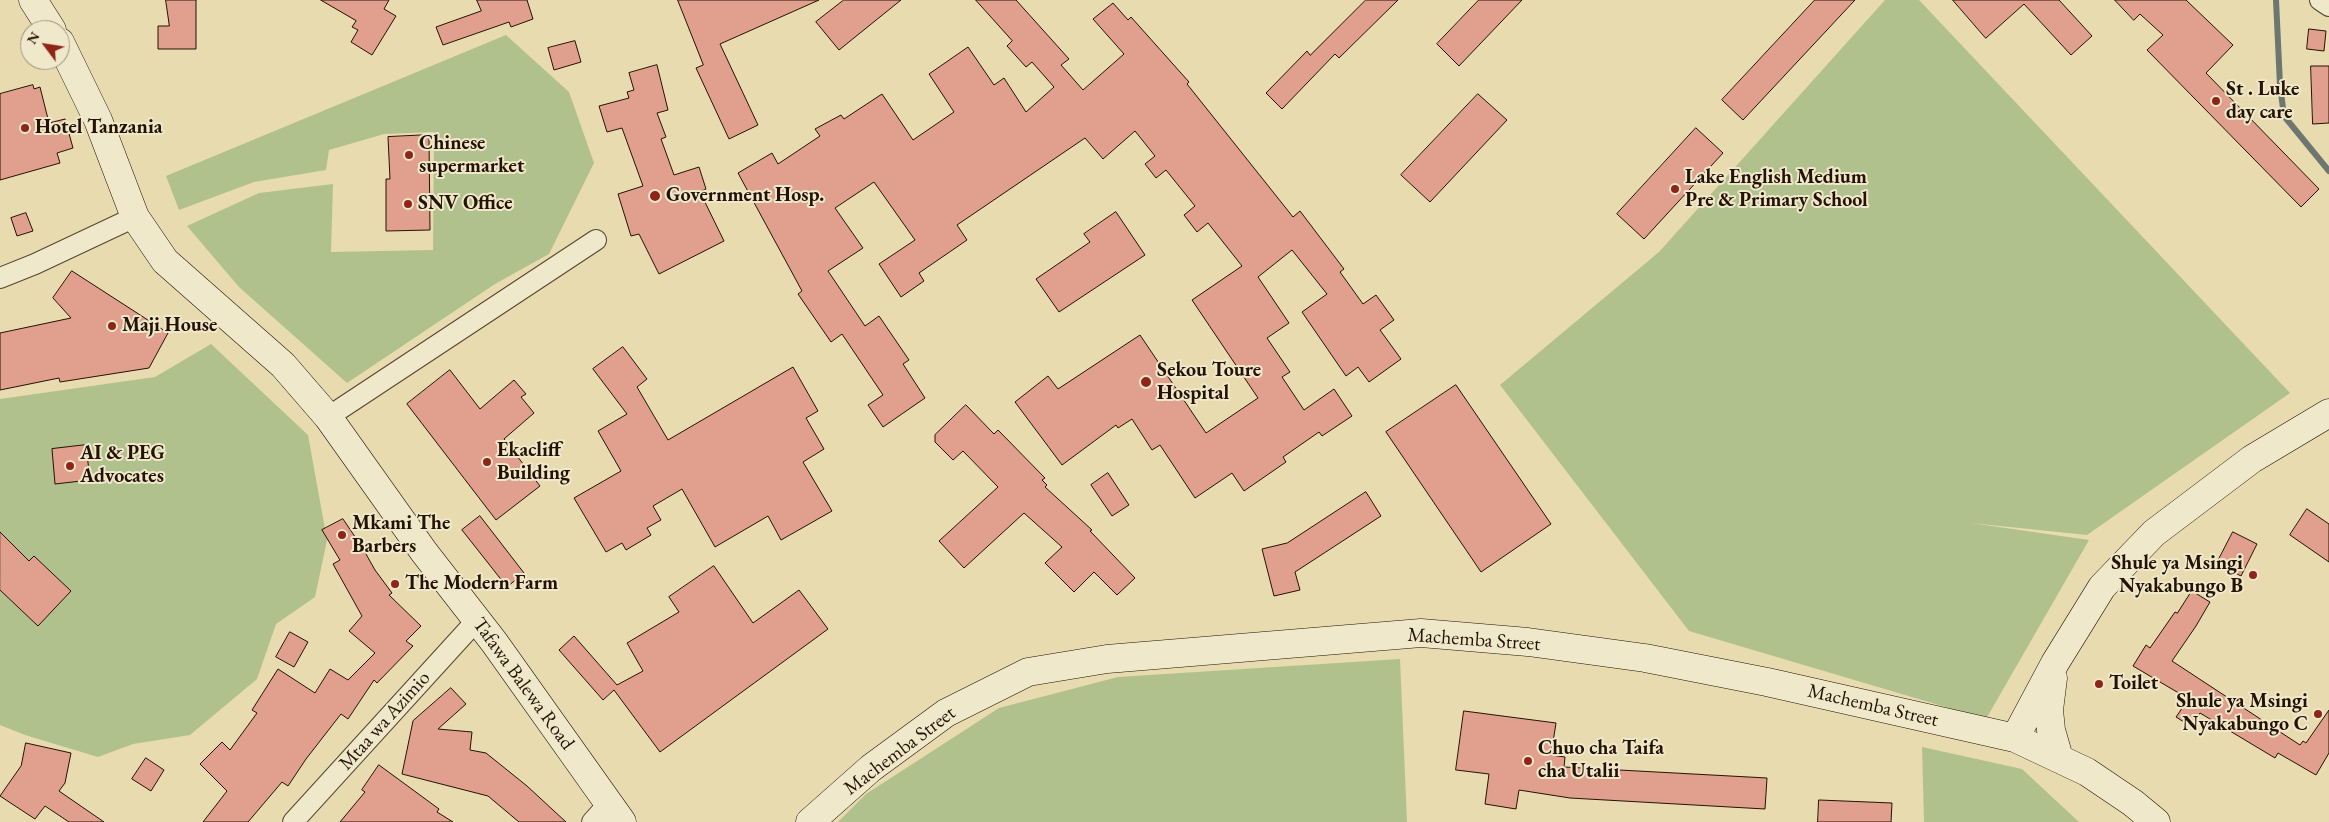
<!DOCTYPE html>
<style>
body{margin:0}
#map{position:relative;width:2329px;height:822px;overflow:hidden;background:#e7dbaf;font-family:"EB Garamond",serif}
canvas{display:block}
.north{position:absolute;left:20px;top:20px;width:50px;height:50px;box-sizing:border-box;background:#efe8cb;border:1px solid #9e927b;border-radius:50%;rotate:301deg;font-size:14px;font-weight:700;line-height:20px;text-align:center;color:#241203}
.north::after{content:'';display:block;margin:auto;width:18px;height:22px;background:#8f2418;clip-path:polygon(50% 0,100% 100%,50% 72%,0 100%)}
</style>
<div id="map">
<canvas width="2329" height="822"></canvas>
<div class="north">N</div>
</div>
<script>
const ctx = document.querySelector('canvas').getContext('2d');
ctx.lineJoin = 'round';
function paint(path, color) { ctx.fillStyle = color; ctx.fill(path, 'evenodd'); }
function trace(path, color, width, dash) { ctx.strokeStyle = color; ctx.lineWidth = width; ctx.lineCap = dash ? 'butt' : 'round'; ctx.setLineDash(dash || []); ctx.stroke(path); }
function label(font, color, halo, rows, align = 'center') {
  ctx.font = font + ' "EB Garamond",serif'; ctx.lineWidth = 4; ctx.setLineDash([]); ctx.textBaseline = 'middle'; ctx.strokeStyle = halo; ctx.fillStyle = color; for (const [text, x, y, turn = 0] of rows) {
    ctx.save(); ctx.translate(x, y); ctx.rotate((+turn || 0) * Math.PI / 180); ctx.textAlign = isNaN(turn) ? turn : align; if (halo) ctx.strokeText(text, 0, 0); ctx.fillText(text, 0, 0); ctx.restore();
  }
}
paint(new Path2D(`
 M1885,0H1919L2290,393L2087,535L1971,523L2089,540L1986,719L1689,631L1500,385L1659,252Z
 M506,35L569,92L594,163L549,254L495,284L347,383L239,287L187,226L259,193L333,184L331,252L433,250L434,132L384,134L329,150L326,170L254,182L179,210L166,176Z
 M211,344L308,435L327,540L315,597L276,624L257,679L190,735L133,744L98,757L25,735L0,725V399L155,377Z
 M1400,659L1407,822H838L866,794L999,708L1118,677Z
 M1922,747L2022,769L2079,822H1924Z`), '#b1c18e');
trace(new Path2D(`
 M2276,0L2280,85L2284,116L2329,171`), '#6d766f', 6);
const building = new Path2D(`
 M166,0H196V49H158V26H169Z
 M321,0H389L384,9L396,16L372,55L351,42L358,30L352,27L356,21Z
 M477,0H527L533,19L511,27L509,22L443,45L436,27L481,11Z
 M678,0H819L720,44L758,125L729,139L696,68L703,65Z
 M844,0H901L839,50L816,22Z
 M976,0H1016L1069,59L1061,65L1083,90L1124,54L1093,19L1113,3L1128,20L1131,17L1189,82L1187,84L1293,217L1300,211L1344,269L1340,272L1363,304L1376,295L1394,320L1380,330L1401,359L1369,382L1358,367L1346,376L1302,312L1327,294L1292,250L1258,277L1289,323L1267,338L1290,372L1282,377L1304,410L1334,389L1352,416L1322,436L1319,432L1283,457L1286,462L1244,491L1232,473L1195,498L1160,445L1152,450L1132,419L1118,428L1116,425L1062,465L1015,402L1048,376L1058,389L1140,335L1206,433L1258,398L1192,300L1242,266L1208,223L1197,232L1184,215L1195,206L1166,170L1156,178L1145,164L1155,156L1135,131L1103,159L1085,138L957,225L967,240L919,273L924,281L901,297L879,264L915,240L874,182L835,208L863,248L828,271L865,326L879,316L909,360L903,364L925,398L883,427L868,405L883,395L842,334L831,342L798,294L802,291L738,173L772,153L778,164L820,136L815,129L841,115L844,119L882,94L913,140L954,112L929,74L968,47L994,85L1004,78L1026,112L1054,87L1032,62L1026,67L1007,46L1012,41Z
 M1366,0H1398L1339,58L1335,54L1282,109L1266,93L1307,51L1310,55Z
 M1479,0H1522L1459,66L1437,44Z
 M1815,0H1855L1743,120L1722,100Z
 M1953,0H2059L2092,36L2071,55L2024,4L1986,38Z
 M2115,0H2186L2233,45L2206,73L2319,189L2301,207L2147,50L2163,35L2140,14L2134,20Z
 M2309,29L2326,31L2324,51L2307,49Z
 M575,41L581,62L554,70L548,48Z
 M657,65L668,110L657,113L666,137L661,139L674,175L699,167L706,189L700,192L724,241L659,274L639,234L631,236L618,194L643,186L622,128L607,132L599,106L629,98L627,92L634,90L629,73Z
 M2311,66H2329V123L2313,124Z
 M33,85L34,89L40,87L49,123L65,119L73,148L57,153L60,163L0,180V94Z
 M1478,94L1507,120L1430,202L1401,175Z
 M1696,128L1723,153L1644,239L1617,214Z
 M429,135L430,230L386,231V179H390L388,137Z
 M1116,212L1145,255L1059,312L1036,279L1090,242L1084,234Z
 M26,213L33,231L17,236L11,218Z
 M72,271L168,333L149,368L60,382L59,378L0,390V333L71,318L53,298Z
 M623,347L647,379L637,387L668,440L793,367L818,411L806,418L824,449L803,462L832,511L781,540L768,516L715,547L682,489L653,506L661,520L647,528L651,535L626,550L622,543L606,552L574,498L621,471L598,431L627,414L593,369Z
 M450,370L480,409L514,380L526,394L521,397L534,413L504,439L540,486L496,520L407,404Z
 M1456,385L1551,524L1481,572L1386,432Z
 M966,405L994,434L998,430L1045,478L1042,480L1047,485L1045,487L1092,530L1090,531L1135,578L1117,595L1094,572L1074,592L1045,563L1062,547L1024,513L964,568L939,541L998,487L963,451L953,460L935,442V435Z
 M86,445L90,480L55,484L52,449Z
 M1108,473L1129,505L1112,516L1091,485Z
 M1366,492L1381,516L1295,572L1300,590L1274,596L1262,549L1287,543Z
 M2307,509L2329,524V562L2290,535Z
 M480,516L524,573L507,587L462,530Z
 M343,519L362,547L375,570L392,593L389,595L421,626L406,641L413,646L377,683L374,680L348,719L341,714L306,759L288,786L282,782L248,822H203L227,791L200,764L222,742L230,750L257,713L252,710L278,669L315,693L330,669L348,680L375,653L349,631L362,616L333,564L340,560L322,530Z
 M0,532L29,561L34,556L71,591L38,626L0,590Z
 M2233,532L2257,544L2241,576L2217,563Z
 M714,566L753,623L799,590L828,629L660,752L614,690L603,700L559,650L574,636L617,685L643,671L627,643L679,612L669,597Z
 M2192,591L2210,602L2196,626L2172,661L2300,745L2303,741L2306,743L2329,710V753L2316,775L2278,753L2275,758L2200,713L2192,727L2176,717L2187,701L2180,697L2182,695L2133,666L2146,645L2150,648L2175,612L2177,613Z
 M290,632L308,642L294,667L276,657Z
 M451,688L466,704L438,729L472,732L470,750L486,753L527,786L566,822H519L488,796L402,774L413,721Z
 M1464,711L1556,723L1551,755L1565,757L1564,767L1767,778L1765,809L1570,798L1519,790L1516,809L1485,804L1489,774L1456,770Z
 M26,743L71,753L65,783L59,791L104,822H69L45,806L35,819L0,796L21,766Z
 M146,758L164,770L151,791L132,779Z
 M379,765L439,809L437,812L453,822H340L365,792L362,790Z
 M1819,800L1892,803L1891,822H1818Z`);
paint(building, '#e0a08d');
trace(building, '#241203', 1);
const minor = new Path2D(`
 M2320,0L2329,6
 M0,278L35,264L135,217
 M328,417L596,240
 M293,822L477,620
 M592,822L610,802`);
const secondary = new Path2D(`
 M33,0L52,30
 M60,42L98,120L135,217L165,261L283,365L328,417L424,552L494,642L622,822
 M2053,678L2049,710L2051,730L2059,758
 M2015,738L2055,663L2102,587L2154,533L2252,459L2329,413
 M810,822L871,768L946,713L1028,672L1107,659L1421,633L1528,642L1645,658L1767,682L2015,738L2087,772L2133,803L2156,822`);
trace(minor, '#55442e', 22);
trace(secondary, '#241203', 29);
trace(minor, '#efe8cb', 20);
trace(secondary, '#efe8cb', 28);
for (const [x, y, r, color] of [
 [2216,101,5,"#8f2418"],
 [25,128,5,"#8f2418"],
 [409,155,5,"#8f2418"],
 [1675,189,5,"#8f2418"],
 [655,196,6,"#8f2418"],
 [408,204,5,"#8f2418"],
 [112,326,5,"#8f2418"],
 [1146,382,6,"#8f2418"],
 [487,462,5,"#8f2418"],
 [70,466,5,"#8f2418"],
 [342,535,5,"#8f2418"],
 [2253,575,5,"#8f2418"],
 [395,584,5,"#8f2418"],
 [2099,684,5,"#8f2418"],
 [2318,714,5,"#8f2418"],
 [1528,761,5,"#8f2418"]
]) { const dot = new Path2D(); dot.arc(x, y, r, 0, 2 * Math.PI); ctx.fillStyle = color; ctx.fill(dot); trace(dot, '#efe8cb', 2); }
label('bold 20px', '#241203', '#efe8cb', [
 ["St . Luke",2226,90],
 ["day care",2226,113],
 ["Hotel Tanzania",35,128],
 ["Chinese",419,144],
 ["supermarket",419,167],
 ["Lake English Medium",1685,178],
 ["Pre & Primary School",1685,201],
 ["Government Hosp.",666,196],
 ["SNV Office",418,204],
 ["Maji House",122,326],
 ["Sekou Toure",1157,371],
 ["Hospital",1157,394],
 ["Ekacliff",497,451],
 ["Building",497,474],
 ["AI & PEG",80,454],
 ["Advocates",80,477],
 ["Mkami The",352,524],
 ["Barbers",352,547],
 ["Shule ya Msingi",2243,564,"right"],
 ["Nyakabungo B",2243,587,"right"],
 ["The Modern Farm",405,584],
 ["Toilet",2109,684],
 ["Shule ya Msingi",2308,702,"right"],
 ["Nyakabungo C",2308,725,"right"],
 ["Chuo cha Taifa",1538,749],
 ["cha Utalii",1538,772]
], 'left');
label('20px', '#241203', '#efe8cb', [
 ["Machemba Street",1474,640,4],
 ["Tafawa Balewa Road",523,684,54],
 ["Machemba Street",1873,706,13],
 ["Mtaa wa Azimio",385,721,-48],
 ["Machemba Street",900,751,-37]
]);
</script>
